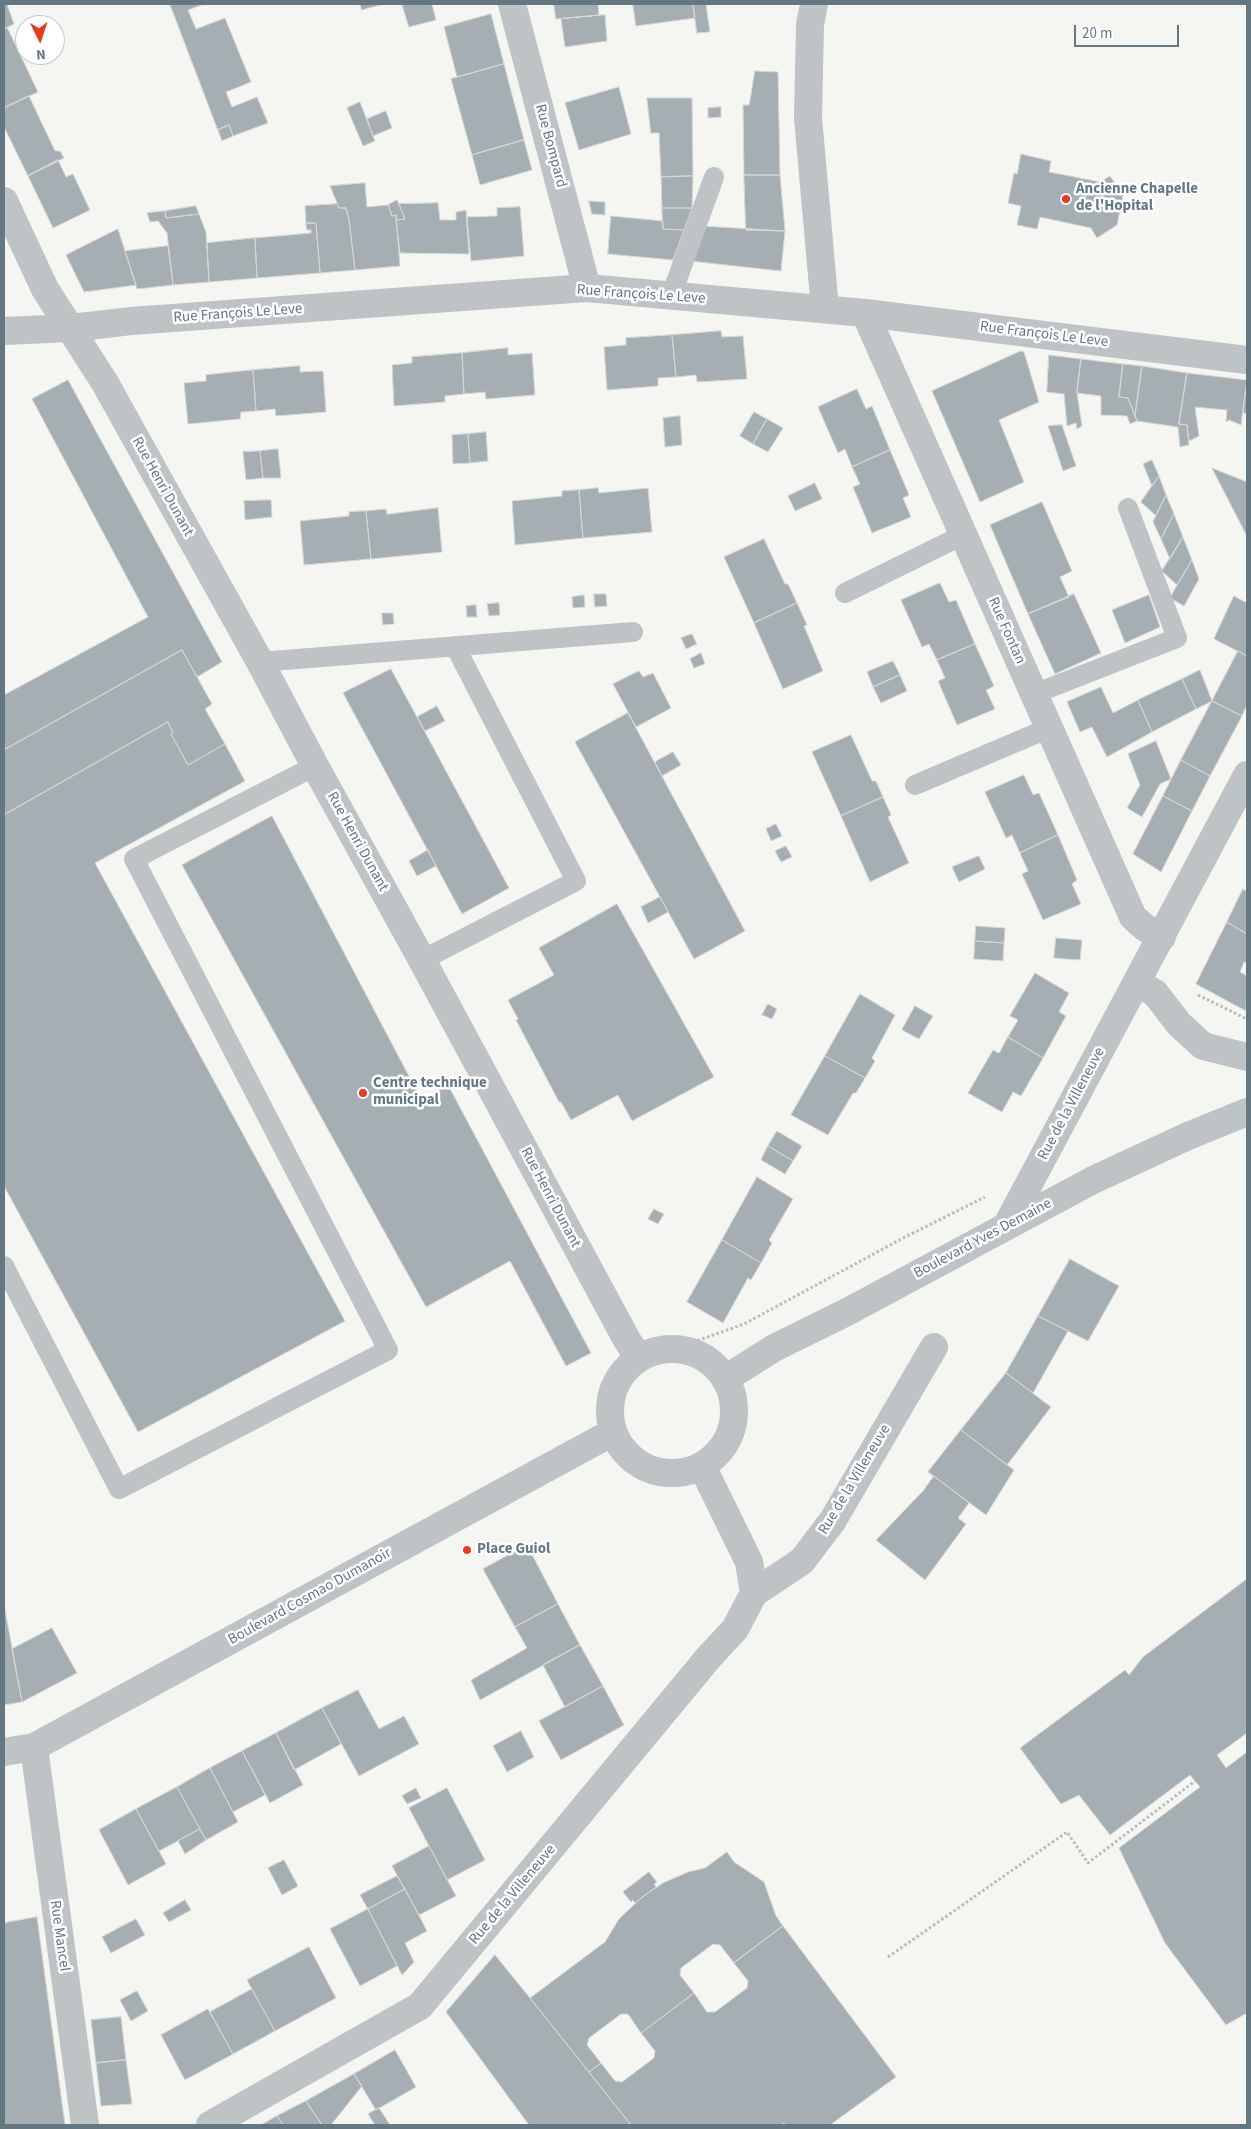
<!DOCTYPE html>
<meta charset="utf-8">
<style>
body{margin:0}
#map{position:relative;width:1251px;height:2129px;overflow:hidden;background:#f5f5f1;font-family:"Source Sans 3",sans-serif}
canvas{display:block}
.frame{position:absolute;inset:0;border:5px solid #647883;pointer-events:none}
.north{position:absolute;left:15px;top:15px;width:50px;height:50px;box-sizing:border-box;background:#fff;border:1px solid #c1c9cd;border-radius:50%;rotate:176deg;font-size:14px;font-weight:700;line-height:20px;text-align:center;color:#647883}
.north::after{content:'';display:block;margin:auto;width:18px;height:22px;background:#e73a20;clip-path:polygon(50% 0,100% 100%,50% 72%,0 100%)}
.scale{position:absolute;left:1074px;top:25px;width:105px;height:22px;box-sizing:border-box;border:2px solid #647883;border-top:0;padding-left:6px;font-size:15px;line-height:18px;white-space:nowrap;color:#647883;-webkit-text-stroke:4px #fff;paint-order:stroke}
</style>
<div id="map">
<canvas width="1251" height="2129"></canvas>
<div class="frame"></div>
<div class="north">N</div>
<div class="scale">20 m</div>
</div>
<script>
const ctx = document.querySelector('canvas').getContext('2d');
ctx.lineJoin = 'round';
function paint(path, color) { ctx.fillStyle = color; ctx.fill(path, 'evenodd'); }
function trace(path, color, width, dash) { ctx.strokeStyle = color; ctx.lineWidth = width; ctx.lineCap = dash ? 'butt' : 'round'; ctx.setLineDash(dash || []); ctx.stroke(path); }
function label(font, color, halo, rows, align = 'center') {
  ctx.font = font + ' "Source Sans 3",sans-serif'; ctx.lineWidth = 5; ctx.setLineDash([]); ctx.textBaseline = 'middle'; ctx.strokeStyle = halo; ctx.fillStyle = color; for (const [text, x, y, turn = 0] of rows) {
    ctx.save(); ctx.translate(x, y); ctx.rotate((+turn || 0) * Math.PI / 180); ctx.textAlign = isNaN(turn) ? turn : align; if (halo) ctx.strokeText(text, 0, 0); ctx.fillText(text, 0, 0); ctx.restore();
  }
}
const building = new Path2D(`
 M4,4H7L14,24L4,29Z
 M170,4H204L188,10L196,29L225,18L251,82L226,92L232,107L257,97L268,123L233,136L229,125L218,130Z
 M360,4H383L362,10Z
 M402,4H432L436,20L409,27Z
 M554,4H598L599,15L556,19Z
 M633,4H693L695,18L636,26Z
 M693,4H706L710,32L697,33Z
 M491,14L504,64L457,77L444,27Z
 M605,15L607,41L565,47L561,19Z
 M7,27L38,92L4,108V29Z
 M504,64L524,140L472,155L451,79Z
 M755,71L778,72L780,175H744L743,105H749Z
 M619,87L631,134L579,150L565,103Z
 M29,96L55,151H60L64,158L28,176L4,127V108Z
 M647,98H692L693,176L661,177L659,133H651Z
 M360,102L375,141L363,146L347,108Z
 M721,107V117L708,118V108Z
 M386,111L392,128L373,136L367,119Z
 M229,125L233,136L222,141L218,130Z
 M524,140L532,170L480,185L472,155Z
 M1021,154L1051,161L1049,172L1100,182L1110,176L1123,195L1117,225L1097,238L1091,228L1040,217L1037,229L1017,225L1021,206L1008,203L1014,173L1017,174Z
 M58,160L66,177L73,174L90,210L53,228L28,176Z
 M744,175H780L785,231L746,230Z
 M693,176L692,208H662L661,177Z
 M365,183L367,207L388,205L392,216L396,215L400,266L355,270L349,220L346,208H339L330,186Z
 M397,200L399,204L405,219L396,220V215L392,216L388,205Z
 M589,201L605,202V215L592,214Z
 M438,203L440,220H456V212L466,210L469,254L400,253L396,220L405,219L399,204Z
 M337,204L339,208H346L349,220L355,270L320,273L316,223H306L305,206Z
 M196,206L199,214L166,218L165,211Z
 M520,207L524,256L471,261L467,217L497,216V208Z
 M662,208H692L684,230L663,229Z
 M165,211L166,218L199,214L206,232L209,282L173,285L167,233L158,221L150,222L147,213Z
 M611,216L663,221V229L684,230L673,260L608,254Z
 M306,223H316L320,273L257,278L255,238L311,233V230H307Z
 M702,226L785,231L781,271L690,261Z
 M118,229L136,285L84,292L66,255Z
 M255,238L257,278L209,282L207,243Z
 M168,246L173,285L137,289L125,251Z
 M721,331L722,337L743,336L747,379L697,382L696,375L676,377L672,335Z
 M672,335L676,377L658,378V386L607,390L604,347L626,345V338Z
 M508,348V355L532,353L535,395L486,399L485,392L464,394L462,353Z
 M1021,351L1024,352L1039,402L999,420L1024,482L980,502L932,391Z
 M462,353L464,394L445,396V402L394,406L392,365L412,363V357Z
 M1049,355L1081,359L1077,393L1082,426L1077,429L1076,423L1067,426L1064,394L1047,392Z
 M1081,359L1123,364L1119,397L1128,398L1137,421L1130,424L1127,416L1101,415V396L1077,393Z
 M1123,364L1142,366L1135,416L1128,398L1119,397Z
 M300,366V372L323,371L326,412L276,416L275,409L256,411L253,370Z
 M1142,366L1187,373L1179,424L1187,425L1189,445L1180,447L1178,427L1137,421L1135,416Z
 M253,370L256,411L241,412L240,419L188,424L184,383L206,381V375Z
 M1187,373L1247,380L1241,425L1229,420L1226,422L1227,410L1195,407L1199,436L1189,441L1187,425L1179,424Z
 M68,380L222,662L197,677L182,650L4,750V695L148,617L32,399Z
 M1247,381V413H1243Z
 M857,389L866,409L872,406L890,450L852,467L845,449L838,453L818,407Z
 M754,412L767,419L753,444L740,436Z
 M680,416L682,445L665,447L663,418Z
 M767,419L783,428L768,452L753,444Z
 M1062,425L1076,466L1063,471L1048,426Z
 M486,432L488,461L470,463L468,434Z
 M468,434L470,463L453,464L452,435Z
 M278,449L281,478H263L260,451Z
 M890,450L909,495L903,498L911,517L872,533L853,487L860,484L852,467Z
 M260,451L263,478L246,480L243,452Z
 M1152,460L1159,476L1152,486L1143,464Z
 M1212,468L1247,482V536Z
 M1159,476L1166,495L1156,516L1141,502Z
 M815,483L822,499L795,511L788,496Z
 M598,488L599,493L648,488L652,532L583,538L579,490Z
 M579,490L583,538L515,545L512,501L562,496V491Z
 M1166,495L1174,514L1161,539L1153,522Z
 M271,500L272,517L245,520L244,501Z
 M1042,502L1072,571L1060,577L1069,597L1028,614L990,525Z
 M438,508L442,552L371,559L366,511L386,509L387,514Z
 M366,511L371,559L304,565L300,521L349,516V512Z
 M1174,514L1183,537L1170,559L1161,539Z
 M1183,537L1192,560L1177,585L1162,571Z
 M764,539L785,584H788L797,603L754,623L724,557Z
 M1192,560L1199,579L1184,606L1170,598Z
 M940,583L949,602L956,600L975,644L937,660L929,644L922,647L901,600Z
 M594,594H606L607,606L595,607Z
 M1074,594L1101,653L1055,674L1028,614Z
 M584,595L585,607L573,608L572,597Z
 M1149,595L1160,627L1125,643L1112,610Z
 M1234,596L1247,603V656L1214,639Z
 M499,603L500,615L489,616L487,604Z
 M797,603L807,625L804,626L823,671L783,689L754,623Z
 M476,605L477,617H467L466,606Z
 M382,613H393L394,624L383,625Z
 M692,634L697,644L686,649L681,638Z
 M975,644L994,686L986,690L995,709L957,725L938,681L945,678L937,660Z
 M182,650L212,704L205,709L225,744L188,765L171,734L173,733L168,722L4,815V750Z
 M1238,651L1247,656V704L1242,716L1212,701Z
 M701,653L705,664L694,668L690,659Z
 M893,661L900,675L873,687L867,672Z
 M391,669L509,888L462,914L343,693Z
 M1200,670L1212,701L1196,709L1182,679Z
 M639,671L643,677L653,673L671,708L636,727L613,684Z
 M900,675L907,691L881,703L873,687Z
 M1182,679L1196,709L1152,732L1138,700Z
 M1101,687L1113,713L1138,700L1152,732L1107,757L1092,727L1080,732L1067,702Z
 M1212,701L1242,716L1210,776L1181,760Z
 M437,706L445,721L425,731L417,717Z
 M628,713L745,931L694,959L575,742Z
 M168,722L173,733L171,734L188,765L225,744L245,781L95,863L345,1321L138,1432L4,1186V815Z
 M851,735L872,781H876L883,797L841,816L812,752Z
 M1156,741L1171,779L1160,784L1142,817L1127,808L1140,785L1128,754Z
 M673,752L681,765L662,776L655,762Z
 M1181,760L1210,776L1192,811L1163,796Z
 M1024,775L1033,795L1039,793L1058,835L1020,853L1012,835L1006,838L985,792Z
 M1163,796L1192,811L1161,872L1133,854Z
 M883,797L891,815L888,817L909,863L870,882L841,816Z
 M272,816L422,1101L448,1085L591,1353L566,1366L510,1261L426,1307L182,865Z
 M776,824L782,836L771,841L766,829Z
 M1058,835L1077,880L1072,884L1081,904L1043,920L1022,874L1028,871L1020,853Z
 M786,846L792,857L781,862L775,851Z
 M428,850L436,866L417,876L409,861Z
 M979,856L985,869L959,882L952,867Z
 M1243,889L1247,892V934L1227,922Z
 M660,897L668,912L648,923L641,907Z
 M617,904L714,1077L632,1121L618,1095L571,1120L561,1102H559L516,1020L518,1019L508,1000L554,975L539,948Z
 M1227,922L1247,934V963L1244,962L1240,972L1247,976L1246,1011L1196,984Z
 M976,926L1005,928L1004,943L975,941Z
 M1056,938L1082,940L1080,960L1054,958Z
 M975,941L1004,943L1003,961L974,959Z
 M1035,973L1069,993L1059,1012L1066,1016L1043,1058L1008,1037L1018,1020L1010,1016Z
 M860,994L895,1015L872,1058L875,1061L865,1078L825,1056Z
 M768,1004L777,1009L772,1019L762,1015Z
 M915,1006L933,1016L919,1039L902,1030Z
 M1008,1037L1043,1058L1021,1096L1013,1092L1002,1112L968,1093L993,1050L999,1053Z
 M825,1056L865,1078L856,1093H853L828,1135L791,1115Z
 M777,1131L802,1146L793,1161L768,1146Z
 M768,1146L793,1161L785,1174L761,1160Z
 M757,1177L793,1199L769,1240L772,1243L761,1263L722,1240Z
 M654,1209L664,1214L658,1224L648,1219Z
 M722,1240L761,1263L751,1280L748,1278L723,1323L687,1302Z
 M1070,1259L1119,1286L1088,1341L1038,1316Z
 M1038,1316L1068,1331L1033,1393L1006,1373Z
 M1006,1373L1051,1407L1007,1465L961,1430Z
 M961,1430L1014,1470L986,1515L928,1472Z
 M934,1476L969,1503L958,1518L966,1524L925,1580L876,1540L923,1491Z
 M527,1545L558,1604L515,1627L483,1569Z
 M1247,1579V1733L1217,1755L1226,1768L1247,1752V2013L1226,2025L1165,1943L1119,1848L1200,1787L1190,1775L1110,1835L1079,1795L1061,1804L1020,1748L1125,1670L1129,1675L1143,1657Z
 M4,1604L22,1702L4,1705Z
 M558,1604L580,1645L480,1700L471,1680L527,1648L515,1627Z
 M52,1628L77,1673L22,1702L12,1649Z
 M580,1645L603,1686L565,1707L543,1665Z
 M603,1686L624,1725L561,1760L539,1721Z
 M358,1690L379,1729L404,1716L419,1744L359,1776L322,1708Z
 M322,1708L341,1744L294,1770L276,1733Z
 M521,1731L534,1757L507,1772L493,1746Z
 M276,1733L303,1785L270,1803L242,1751Z
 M242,1751L265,1795L233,1812L210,1768Z
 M210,1768L238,1822L206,1840L177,1787Z
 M177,1787L200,1829L159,1851L136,1809Z
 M416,1788L421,1798L407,1804L402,1796Z
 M447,1788L485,1860L447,1880L409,1808Z
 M136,1809L166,1864L128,1885L99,1830Z
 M200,1829L206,1840L185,1854L178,1841Z
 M429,1846L456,1896L419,1915L392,1866Z
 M727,1852L734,1862L764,1882L776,1916L783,1926L734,1963L720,1945L713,1944L681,1968L680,1975L694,1993L641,2033L628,2014H621L589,2038L587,2045L601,2063L589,2072L530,1998L605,1942L619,1919L642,1897L663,1883L688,1872L705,1868Z
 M284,1860L298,1886L282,1895L268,1868Z
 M649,1872L657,1882L654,1884L656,1887L635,1903L633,1900L631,1902L623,1892Z
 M397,1876L405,1889L368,1909L360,1895Z
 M405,1889L427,1931L405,1943L414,1962L402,1975L368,1909Z
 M185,1900L191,1910L169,1922L163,1913Z
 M368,1909L397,1966L360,1986L330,1929Z
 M37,1917L65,2125H4V1923Z
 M136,1919L145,1935L111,1953L102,1937Z
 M783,1926L896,2077L830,2125H786L784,2123L781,2125H631L589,2072L601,2063L615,2081L622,2082L654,2058L655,2051L641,2033L694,1993L707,2012H715L747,1988L748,1981L734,1963Z
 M309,1947L336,1998L275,2031L247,1980Z
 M495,1955L530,1998L631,2125H529L446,2012Z
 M252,1989L275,2031L233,2054L210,2012Z
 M137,1991L148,2011L131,2021L120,2000Z
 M208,2009L233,2054L185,2080L161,2035Z
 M121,2017L126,2060L96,2063L91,2020Z
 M395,2050L416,2087L376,2110L354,2074Z
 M126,2060L132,2104L101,2106L96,2063Z
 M354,2074L362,2086L331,2125H322L306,2101Z
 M306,2101L322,2125H283L277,2116Z
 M379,2108L390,2125H375L368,2114Z
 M277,2116L283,2125H261Z`);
paint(building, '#a5afb3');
trace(building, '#d7d6d4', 1);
trace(new Path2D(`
 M1198,995L1247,1019
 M674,1349L744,1324L905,1237L985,1197
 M888,1957L1067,1832L1088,1863L1195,1781`), '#b8bbbd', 3, [2.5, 2.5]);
trace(new Path2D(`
 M671,296L714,177
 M845,593L963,535
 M260,662L633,632
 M1034,694L1177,638L1128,508
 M915,785L1049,728
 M422,960L576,881L455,646
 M4,1266L119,1489L388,1350L134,859L315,766`), '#bec3c6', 20);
trace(new Path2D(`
 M512,4L587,288
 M814,4L810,25L808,118L825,309
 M865,313L1133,917L1144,927L1162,937
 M702,1466L749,1562L754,1593
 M34,1747L85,2125
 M4,1752L34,1747L613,1432
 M210,2125L420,2006L709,1657L735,1629L754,1593L802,1561L833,1520L934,1347`), '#bec3c6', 28);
trace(new Path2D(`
 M4,201L45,289L105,383L260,662L315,766L422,960L627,1340L639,1358
 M4,331L71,328L131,321L587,288L865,313L1247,360
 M1137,983L1155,993L1179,1024L1203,1046L1247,1057
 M1007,1225L1247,775
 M610 1411a62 62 0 1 1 124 0a62 62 0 1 1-124 0Z
 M725,1379L774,1348L847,1312L1093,1180L1188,1136L1247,1112`), '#bec3c6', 28);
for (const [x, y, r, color] of [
 [1066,199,5,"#e73a20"],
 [363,1093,5,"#e73a20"],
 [467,1550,5,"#e73a20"]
]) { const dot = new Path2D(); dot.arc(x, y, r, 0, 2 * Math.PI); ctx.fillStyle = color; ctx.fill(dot); trace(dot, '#fff', 2); }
label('15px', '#647883', '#fff', [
 ["Rue Bompard",550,146,75],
 ["Rue François Le Leve",641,295,4],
 ["Rue François Le Leve",238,314,-4],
 ["Rue François Le Leve",1044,335,7],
 ["Rue Henri Dunant",162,487,61],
 ["Rue Fontan",1006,631,66],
 ["Rue Henri Dunant",357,842,61],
 ["Rue de la Villeneuve",1072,1104,-62],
 ["Rue Henri Dunant",550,1198,62],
 ["Boulevard Yves Demaine",983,1239,-28],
 ["Rue de la Villeneuve",855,1480,-59],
 ["Boulevard Cosmao Dumanoir",310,1597,-29],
 ["Rue de la Villeneuve",513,1895,-50],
 ["Rue Mancel",59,1936,82]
]);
label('bold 15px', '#647883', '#fff', [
 ["Ancienne Chapelle",1076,190],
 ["de l'Hopital",1076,207],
 ["Centre technique",373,1084],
 ["municipal",373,1101],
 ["Place Guiol",477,1550]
], 'left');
</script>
